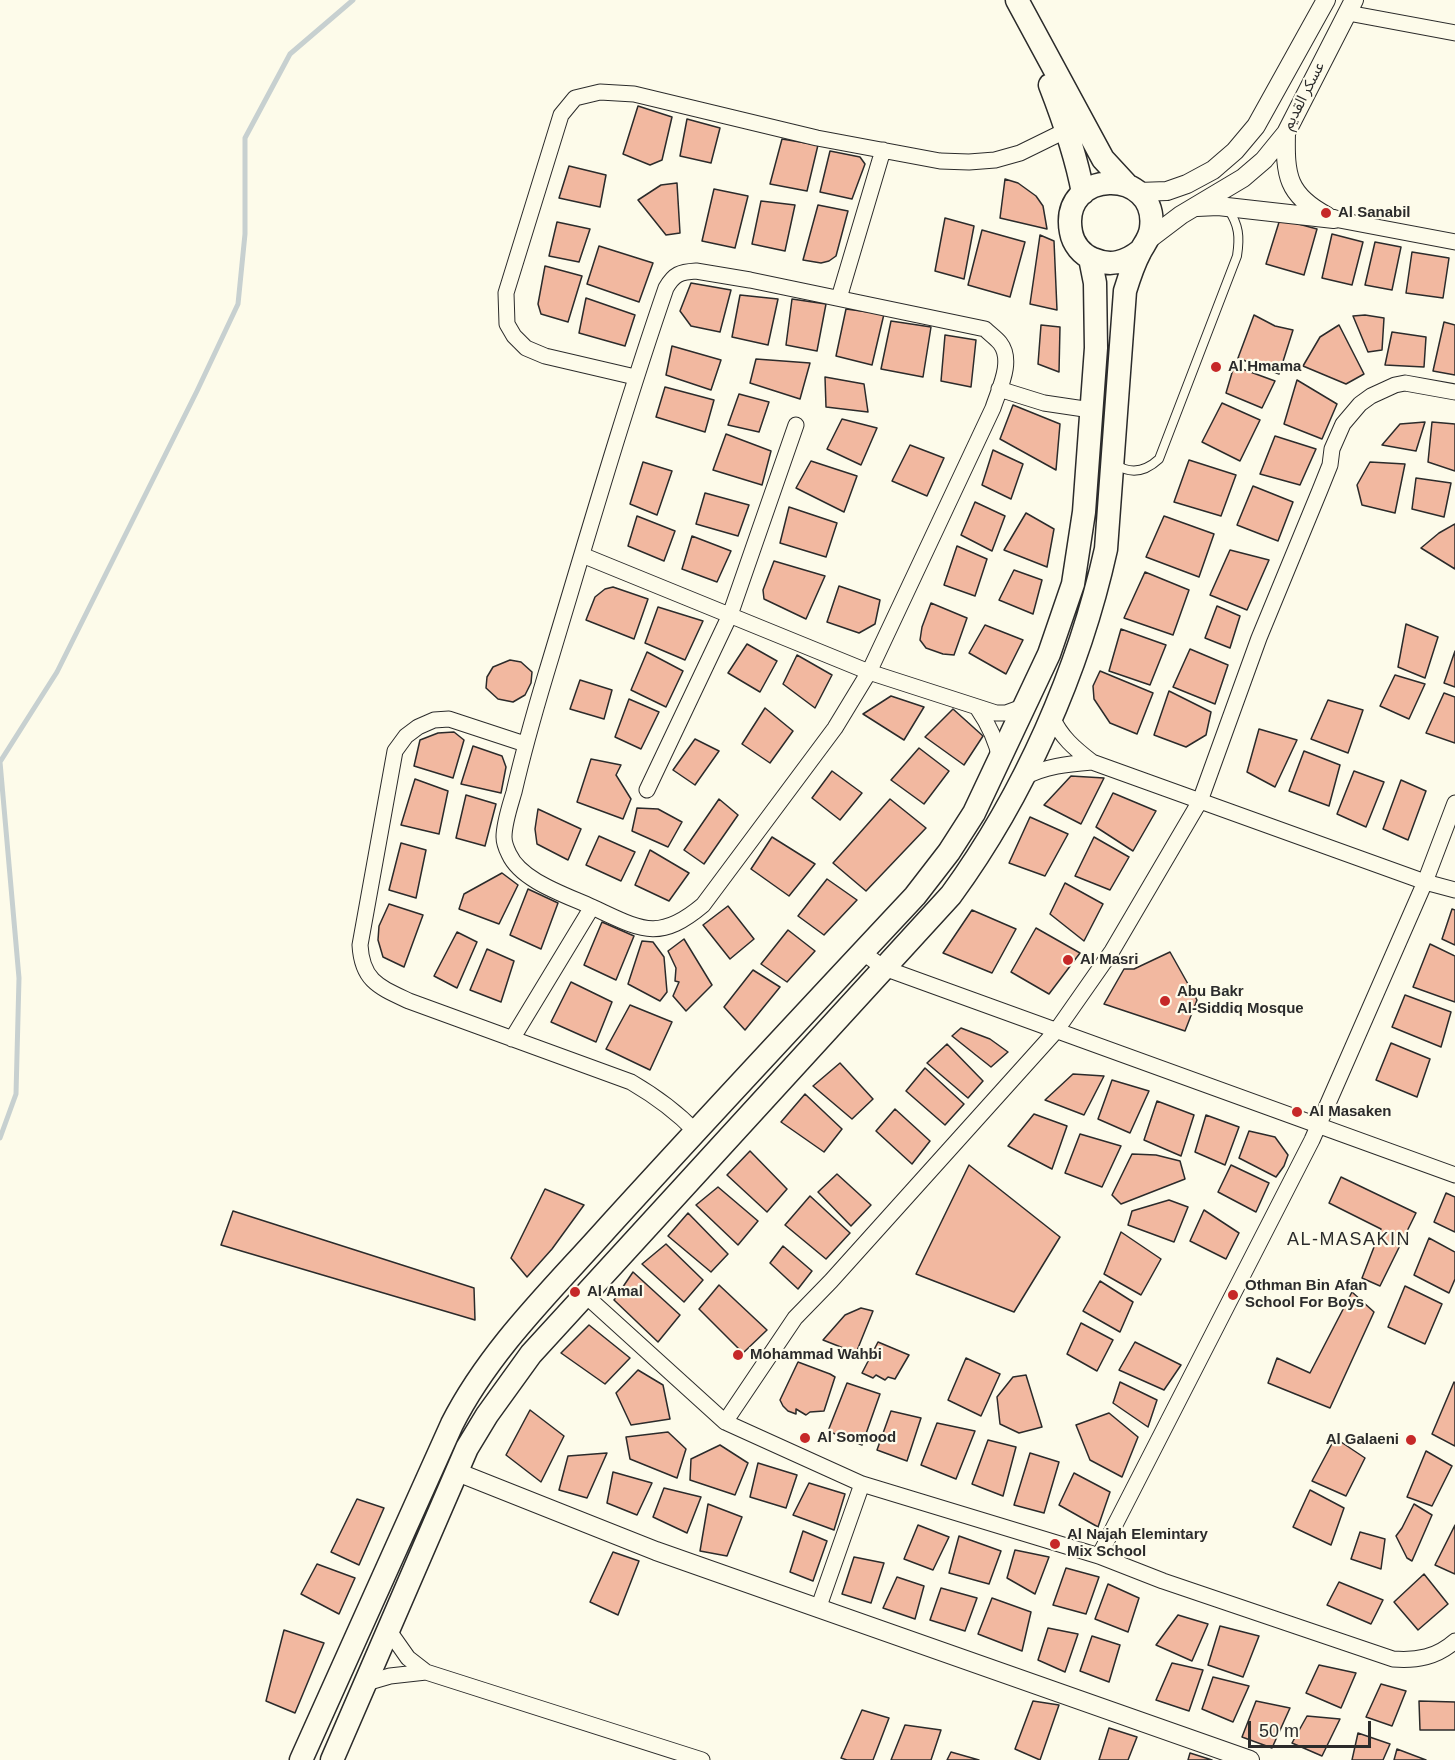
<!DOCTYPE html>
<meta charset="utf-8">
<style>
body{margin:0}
#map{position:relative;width:1455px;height:1760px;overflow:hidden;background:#fdfbea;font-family:Helvetica,sans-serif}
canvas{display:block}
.scale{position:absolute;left:1248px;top:1721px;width:123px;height:27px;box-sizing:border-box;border:3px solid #2b2b2b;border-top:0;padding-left:8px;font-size:18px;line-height:21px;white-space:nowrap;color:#2b2b2b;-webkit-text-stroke:4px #fdfbea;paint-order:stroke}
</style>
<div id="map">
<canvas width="1455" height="1760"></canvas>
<div class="scale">50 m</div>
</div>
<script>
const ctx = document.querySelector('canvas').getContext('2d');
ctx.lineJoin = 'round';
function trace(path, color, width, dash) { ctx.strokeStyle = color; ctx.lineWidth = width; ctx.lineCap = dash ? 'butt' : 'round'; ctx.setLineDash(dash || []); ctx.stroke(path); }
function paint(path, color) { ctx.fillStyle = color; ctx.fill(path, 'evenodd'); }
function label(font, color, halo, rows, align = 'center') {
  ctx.font = font + ' Helvetica,"Noto Sans Arabic",sans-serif'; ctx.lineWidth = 4.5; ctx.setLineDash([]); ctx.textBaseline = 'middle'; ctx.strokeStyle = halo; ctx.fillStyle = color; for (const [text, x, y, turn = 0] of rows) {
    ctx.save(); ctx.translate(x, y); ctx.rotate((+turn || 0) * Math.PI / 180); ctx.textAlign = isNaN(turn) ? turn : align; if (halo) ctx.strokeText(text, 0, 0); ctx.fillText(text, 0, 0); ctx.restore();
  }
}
trace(new Path2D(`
 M0,1138L16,1094L19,978L0,762L57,672L197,391L238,304L245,234V138L290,54L353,0`), '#c7d0d0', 5);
const building = new Path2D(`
 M638,106L672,117L662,160L650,165L623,154Z
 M687,119L720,128L711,163L680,156Z
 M782,139L818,145L807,191L770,184Z
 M830,151L860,157L865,164L852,199L820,192Z
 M569,166L606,175L600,207L559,198Z
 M1005,179L1018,183L1036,196L1043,206L1047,229L1000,218Z
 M677,183L680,233L666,235L638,200L661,185Z
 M714,189L748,196L735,248L702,241Z
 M761,201L795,205L785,251L752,244Z
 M818,205L848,211L836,256L829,261L821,263L803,260Z
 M945,218L974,226L964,279L935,271Z
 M1280,219L1317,229L1304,275L1266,264Z
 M557,222L590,229L579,262L549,256Z
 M982,230L1025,242L1010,297L968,285Z
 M1332,234L1363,242L1352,285L1322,278Z
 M1040,235L1054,241L1057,310L1030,304Z
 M1375,242L1401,247L1392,290L1365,285Z
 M599,246L653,263L639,302L587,284Z
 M1412,252L1449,258L1443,298L1406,293Z
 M545,266L582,276L568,322L541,314L538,304Z
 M691,283L731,290L720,332L691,326L680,311Z
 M740,295L778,299L768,345L732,337Z
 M586,298L635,315L625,346L579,333Z
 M792,299L826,304L817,351L786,345Z
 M846,309L884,314L872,365L836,356Z
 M1254,315L1275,326L1293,330L1279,374L1238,358Z
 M1365,315L1384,318L1382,350L1368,352L1353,316Z
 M891,321L931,327L923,377L881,369Z
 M1444,322L1455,325V375L1433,371Z
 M1041,325L1060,327L1059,372L1038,364Z
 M1339,325L1364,374L1346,384L1303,366L1320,337Z
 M1392,332L1426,337L1424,367L1385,365Z
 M945,335L976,340L971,387L941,381Z
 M672,346L721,360L711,390L666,375Z
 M756,359L810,363L800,399L750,383Z
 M1234,366L1275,381L1262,408L1226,393Z
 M825,377L864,384L868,412L826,407Z
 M1297,380L1337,404L1322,439L1284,424Z
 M665,387L714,400L705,432L656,417Z
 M739,394L769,402L759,432L728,425Z
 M1222,403L1260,420L1240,461L1202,442Z
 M1013,405L1060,424L1056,470L1000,439Z
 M842,419L877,428L861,465L827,449Z
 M1425,422L1416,451L1382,445L1400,424Z
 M1432,422L1455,424V471L1428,462Z
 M726,434L771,451L762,485L713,470Z
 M1275,436L1316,449L1300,485L1260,474Z
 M910,445L944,458L927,496L892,481Z
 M993,450L1023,464L1011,499L982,485Z
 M1189,460L1236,475L1221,516L1174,502Z
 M811,461L857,476L844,512L796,488Z
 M643,462L672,471L657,515L630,504Z
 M1370,462L1405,464L1395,513L1362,505L1357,485Z
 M1416,478L1451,483L1444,517L1412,509Z
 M1253,486L1293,502L1278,541L1237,525Z
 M705,493L749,505L738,536L696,524Z
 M975,502L1005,516L992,551L961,535Z
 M789,507L837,523L826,557L780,543Z
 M1026,513L1054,529L1047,567L1004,550Z
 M637,516L675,531L664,561L628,546Z
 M1164,516L1214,534L1199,577L1146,557Z
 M1455,524V569L1421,548L1439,533Z
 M692,536L731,551L717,582L682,569Z
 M957,546L987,559L975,596L944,585Z
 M1230,550L1269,560L1247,610L1210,595Z
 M774,561L825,576L806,619L764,599L763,590Z
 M1014,570L1042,580L1033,614L999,600Z
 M1145,572L1189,590L1173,635L1124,618Z
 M839,586L880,600L875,624L859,633L827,622Z
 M613,587L648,599L634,639L586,620L595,597L605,589Z
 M931,603L967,618L954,655L943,654L926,648L920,640L922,627Z
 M1217,606L1240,616L1230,648L1205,638Z
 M658,607L703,621L685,660L645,643Z
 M1406,624L1438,637L1425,678L1398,667Z
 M985,625L1023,640L1006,674L969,653Z
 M1121,629L1166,645L1150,685L1109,671Z
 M747,644L777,661L760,692L728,673Z
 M1190,649L1228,665L1215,704L1173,687Z
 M1455,651V687L1444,683Z
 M647,652L683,671L666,707L631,690Z
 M797,655L832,675L815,708L783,684Z
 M510,660L521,662L532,672L531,683L525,695L513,702L498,699L486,688L487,677L493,667Z
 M1100,671L1153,693L1137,734L1110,723L1094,699L1093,686Z
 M1395,675L1425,684L1409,719L1380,706Z
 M580,680L612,690L604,719L570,709Z
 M1169,691L1211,712L1206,735L1186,747L1154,735Z
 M1444,693L1455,697V743L1426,733Z
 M891,696L924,707L904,740L863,714Z
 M629,699L659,712L641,749L615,737Z
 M1328,700L1363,710L1348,753L1311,739Z
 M765,708L793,731L770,763L742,744Z
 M953,709L983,736L964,765L925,737Z
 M1259,729L1297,740L1275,787L1247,772Z
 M454,732L464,740L453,778L414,766L420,740L438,733Z
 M695,739L719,751L695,785L673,770Z
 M473,746L502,756L506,767L501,793L461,784Z
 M919,748L949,771L924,804L891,780Z
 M1304,751L1340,765L1329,806L1289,791Z
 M591,759L621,765L616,775L631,799L623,819L577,802Z
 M832,771L862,793L840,820L812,798Z
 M1354,771L1384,782L1366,827L1337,814Z
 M1071,776L1104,778L1081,824L1044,805Z
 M415,779L448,791L439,834L401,825Z
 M1401,780L1426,791L1408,840L1383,829Z
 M1113,793L1156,811L1133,851L1096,827Z
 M466,795L496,804L485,846L456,838Z
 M719,799L738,815L704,864L684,850Z
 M890,799L926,828L866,891L833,863Z
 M637,808L658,809L682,822L668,847L632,831Z
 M538,809L581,829L568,860L537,844L535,829Z
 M1030,817L1068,834L1045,876L1009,863Z
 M599,836L635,852L621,881L586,865Z
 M772,837L815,864L789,896L751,869Z
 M1094,837L1129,857L1110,890L1075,876Z
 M401,843L426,850L416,898L389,890Z
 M650,850L689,873L669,901L635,885Z
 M502,873L518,885L499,924L459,909L464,894Z
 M827,879L857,900L824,935L798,916Z
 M1065,883L1103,904L1084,941L1050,914Z
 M528,889L558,903L541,949L510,935Z
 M389,904L423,915L404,967L383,957L378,940L379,926Z
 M728,906L754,939L730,959L703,925Z
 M1452,909L1455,910V945L1442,939Z
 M972,910L1016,929L992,973L943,953Z
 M602,922L634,936L616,980L584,965Z
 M1036,928L1080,953L1049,994L1011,972Z
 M788,930L815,951L787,982L761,964Z
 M457,932L477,942L457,988L434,976Z
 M684,939L712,985L686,1011L673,996L679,982L675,981L676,968L668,951Z
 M642,941L653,942L664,957L667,992L660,1001L628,984Z
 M1430,944L1455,956V1002L1413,987Z
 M487,949L514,961L501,1002L470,990Z
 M1170,952L1197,1000L1185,1031L1104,1004L1124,969H1134Z
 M753,970L780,987L745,1030L724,1007Z
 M571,982L612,1002L596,1042L551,1022Z
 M1405,995L1451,1012L1441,1047L1392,1027Z
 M630,1005L672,1022L650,1070L606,1049Z
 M961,1028L990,1039L1008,1052L991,1067L952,1036Z
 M1391,1043L1430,1059L1417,1097L1376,1080Z
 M947,1044L983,1081L968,1098L927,1063Z
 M840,1063L873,1099L852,1119L813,1086Z
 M925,1068L964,1104L945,1125L906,1091Z
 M1073,1074L1104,1076L1084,1115L1045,1100Z
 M1112,1080L1149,1091L1130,1133L1098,1119Z
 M805,1094L842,1129L824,1152L781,1122Z
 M1157,1101L1194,1115L1181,1156L1144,1140Z
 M895,1109L930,1141L912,1164L876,1131Z
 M1034,1114L1067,1126L1052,1169L1008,1146Z
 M1206,1115L1239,1127L1225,1165L1195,1152Z
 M1249,1131L1275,1137L1288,1155L1284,1166L1276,1177L1239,1158Z
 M1080,1134L1121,1146L1102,1187L1065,1173Z
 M750,1151L787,1189L767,1212L727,1175Z
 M1132,1154L1156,1155L1180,1161L1185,1179L1121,1204L1112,1195Z
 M969,1165L1060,1237L1014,1312L916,1274Z
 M1231,1165L1269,1183L1256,1212L1218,1192Z
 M837,1174L871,1205L851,1226L818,1192Z
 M1341,1177L1416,1213L1380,1286L1362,1278L1381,1229L1329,1203Z
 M718,1187L758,1221L738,1245L696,1205Z
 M545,1189L584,1205L552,1249L527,1277L511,1258Z
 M1446,1193L1455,1197V1232L1434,1222Z
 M810,1196L850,1233L826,1259L785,1225Z
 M1169,1200L1188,1207L1174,1242L1128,1225L1132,1211Z
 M1204,1210L1239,1233L1226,1259L1190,1241Z
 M233,1211L474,1288L475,1320L221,1245Z
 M688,1213L728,1254L711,1272L668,1236Z
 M1121,1232L1161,1259L1141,1295L1104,1274Z
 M1429,1238L1455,1252V1279L1449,1293L1414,1275Z
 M666,1244L703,1280L684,1302L642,1264Z
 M783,1246L812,1271L798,1289L770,1263Z
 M633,1272L680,1315L658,1342L614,1300Z
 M1100,1281L1133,1302L1120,1332L1083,1311Z
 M719,1285L767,1330L743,1353L699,1309Z
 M1405,1286L1442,1304L1425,1344L1388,1327Z
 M1352,1292L1374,1312L1330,1408L1268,1383L1277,1358L1310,1373Z
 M861,1308L873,1311L856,1353L823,1340L845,1315Z
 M1081,1323L1113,1340L1097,1371L1067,1354Z
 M589,1325L630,1358L605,1384L561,1353Z
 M878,1342L909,1355L895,1379L888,1377L885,1380L876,1375L873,1378L862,1373Z
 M1135,1342L1181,1365L1164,1390L1119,1370Z
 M966,1358L1000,1374L981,1416L948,1400Z
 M798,1362L830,1374L835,1377L824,1411L810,1412L806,1415L796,1409V1414L788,1411L783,1406L780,1400Z
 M638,1370L663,1385L670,1419L631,1425L616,1393Z
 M1026,1375L1042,1427L1019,1433L1000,1424L997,1397L1013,1377Z
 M1120,1382L1157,1400L1148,1427L1113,1403Z
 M1454,1382L1455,1383V1446L1432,1434Z
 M847,1383L880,1394L862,1445L828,1431Z
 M530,1410L564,1436L541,1482L506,1455Z
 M891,1411L921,1418L907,1461L877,1450Z
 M1109,1413L1138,1437L1122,1477L1090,1460L1076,1425Z
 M937,1423L975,1431L956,1479L921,1465Z
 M668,1432L686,1449L677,1478L630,1459L626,1437Z
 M1335,1438L1365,1458L1346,1496L1312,1481Z
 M988,1440L1016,1447L1003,1496L972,1484Z
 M720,1445L748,1463L735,1495L690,1480L691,1459Z
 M1426,1451L1452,1466L1432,1506L1407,1497Z
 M607,1453L587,1498L559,1490L568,1456Z
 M1030,1453L1059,1462L1044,1513L1014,1505Z
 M758,1463L797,1475L786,1508L750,1497Z
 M613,1472L652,1483L637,1515L607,1503Z
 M1074,1473L1110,1492L1098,1527L1059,1505Z
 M809,1483L845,1494L834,1530L793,1515Z
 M664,1488L701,1497L687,1533L653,1517Z
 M1310,1490L1344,1508L1331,1545L1293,1527Z
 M357,1499L384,1508L359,1565L331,1552Z
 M708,1504L742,1517L727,1556L700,1551Z
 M1414,1504L1432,1515L1412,1561L1407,1558L1396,1536L1402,1528Z
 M918,1525L949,1537L933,1570L904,1559Z
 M1455,1525V1574L1435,1565Z
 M803,1531L827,1541L813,1581L790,1572Z
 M1360,1532L1385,1539L1381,1569L1351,1559Z
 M959,1536L1001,1551L989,1584L949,1573Z
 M1015,1550L1049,1557L1035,1594L1007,1578Z
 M613,1552L639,1561L618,1615L590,1602Z
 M854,1557L884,1563L871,1603L842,1594Z
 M317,1564L355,1578L339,1614L301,1594Z
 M1066,1568L1099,1577L1086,1614L1053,1605Z
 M1424,1574L1448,1604L1418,1630L1394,1602Z
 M897,1577L924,1586L915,1619L883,1608Z
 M1339,1582L1383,1600L1371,1624L1327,1605Z
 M1108,1584L1139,1598L1128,1632L1095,1619Z
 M941,1588L977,1598L965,1631L930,1620Z
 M992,1598L1031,1612L1022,1651L978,1634Z
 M1178,1615L1208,1624L1192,1661L1156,1645Z
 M1220,1626L1259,1636L1243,1677L1208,1665Z
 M1048,1628L1078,1634L1065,1672L1038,1660Z
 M284,1630L324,1643L295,1713L266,1701Z
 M1092,1636L1120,1645L1109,1682L1080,1671Z
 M1172,1663L1203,1670L1189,1711L1156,1700Z
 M1319,1665L1356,1673L1341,1708L1306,1693Z
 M1213,1677L1249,1686L1233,1722L1202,1709Z
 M1381,1684L1406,1691L1392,1726L1366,1717Z
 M1033,1701L1059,1705L1040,1760L1015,1749Z
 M1256,1701L1290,1708L1272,1748L1242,1737Z
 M1419,1701L1455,1702V1730H1420Z
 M862,1710L889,1718L873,1760H847L841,1758Z
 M1307,1716L1340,1719L1322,1756L1292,1743Z
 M905,1725L941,1730L931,1760H891Z
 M1109,1728L1137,1737L1128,1760H1099Z
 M1358,1733L1390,1744L1383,1760H1352Z
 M1397,1749L1426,1760H1394Z
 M951,1752L979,1760H947Z
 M1190,1753L1212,1760H1188Z`);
paint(building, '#f2b8a0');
trace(building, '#2b2b2b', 1.5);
const service = new Path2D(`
 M1115,464C1131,475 1146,471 1159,459L1237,256C1240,237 1239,225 1228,209`);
const minor = new Path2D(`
 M1348,13L1455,33
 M1334,219L1455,242
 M696,271L750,280L985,329C990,334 996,338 1000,343C1014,361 999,389 993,408L869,672L835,728L703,905C658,943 640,929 592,907C566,895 521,881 509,854C507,850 504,842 504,837C504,823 510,806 514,792C523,753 534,714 546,674C585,545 622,416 666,288C674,274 680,272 696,271Z
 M839,298L883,150
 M635,377L545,356L526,348L514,336L507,324L506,293L561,115L575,98L600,92L634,94L817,138L940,161L969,162L995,160L1020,153L1073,127
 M999,389L1044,403L1091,410
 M582,555L869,672L996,713H1006L1025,706
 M978,709C989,725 996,739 1000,759
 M1052,717C1061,737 1074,748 1092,762L1425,882L1455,890
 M525,744L449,719L434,720L418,727L406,736L395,751L360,945C362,981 379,987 409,1001L631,1082C655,1096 676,1111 696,1132
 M1023,778C1045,766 1068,764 1092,762
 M647,790L730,615L796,425
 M862,952L884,968L1455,1175
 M512,1039L592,907
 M585,1295L725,1422L862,1484L1099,1556L1163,1581L1393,1659C1417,1661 1437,1657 1455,1641
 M725,1422L795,1318L831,1281L1056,1031L1112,951L1200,801L1259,638L1320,490L1330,465L1332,449L1343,424L1360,404L1371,396L1395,385L1405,383L1455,392
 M1099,1556L1312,1140L1425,882L1455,803
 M818,1609L862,1484
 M389,1631L408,1658L426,1672L702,1760
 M366,1683L390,1676L426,1672`);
const tertiary = new Path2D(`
 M1286,133C1285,175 1287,195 1327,216
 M1138,192L1167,191L1187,184L1213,170L1235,151L1256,126L1326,0
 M1197,207L1218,206L1334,219
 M1148,240L1181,215L1243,178L1264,160L1286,133L1354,0
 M457,1472L656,1551L1250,1760`);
const primary = new Path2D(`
 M1017,0L1103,159L1127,185
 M1050,85C1064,121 1076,155 1083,193
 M301,1760L452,1424C490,1349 553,1289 609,1226C710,1115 812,1006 915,896L949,852L974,813L1049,654L1073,584L1084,512L1096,348L1095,283L1090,258
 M332,1760L467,1448L487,1415L531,1354L951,895C1024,795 1079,671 1106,549L1125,291C1129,278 1133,265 1140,252C1144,244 1150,238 1151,228C1159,167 1059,168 1071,232C1073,244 1082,255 1093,259C1111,267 1126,262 1140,251`);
trace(service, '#2b2b2b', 10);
trace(minor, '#2b2b2b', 17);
trace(tertiary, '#2b2b2b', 20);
trace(primary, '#2b2b2b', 25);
trace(service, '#fdfbea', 8);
trace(minor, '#fdfbea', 15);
trace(tertiary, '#fdfbea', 18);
trace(primary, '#fdfbea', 22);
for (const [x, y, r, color] of [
 [1326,213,6,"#c62828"],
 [1216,367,6,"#c62828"],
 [1068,960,6,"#c62828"],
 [1165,1001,6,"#c62828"],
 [1297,1112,6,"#c62828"],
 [575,1292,6,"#c62828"],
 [1233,1295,6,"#c62828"],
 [738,1355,6,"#c62828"],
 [805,1438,6,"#c62828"],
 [1411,1440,6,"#c62828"],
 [1055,1544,6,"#c62828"]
]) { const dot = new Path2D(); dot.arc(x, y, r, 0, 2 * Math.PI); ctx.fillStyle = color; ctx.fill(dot); trace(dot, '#fdfbea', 2); }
label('15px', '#2b2b2b', '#fdfbea', [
 ["عسكر القديم",1304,96,-63]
]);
label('bold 15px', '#2b2b2b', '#fdfbea', [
 ["Al Sanabil",1338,213],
 ["Al Hmama",1228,367],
 ["Al Masri",1080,960],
 ["Abu Bakr",1177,992],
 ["Al-Siddiq Mosque",1177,1009],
 ["Al Masaken",1309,1112],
 ["Othman Bin Afan",1245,1286],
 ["School For Boys",1245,1303],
 ["Al Amal",587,1292],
 ["Mohammad Wahbi",750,1355],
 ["Al Somood",817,1438],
 ["Al Galaeni",1399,1440,"right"],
 ["Al Najah Elemintary",1067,1535],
 ["Mix School",1067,1552]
], 'left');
ctx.letterSpacing = '1.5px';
label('18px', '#2b2b2b', '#fdfbea', [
 ["AL-MASAKIN",1349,1240]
]);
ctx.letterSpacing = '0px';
</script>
